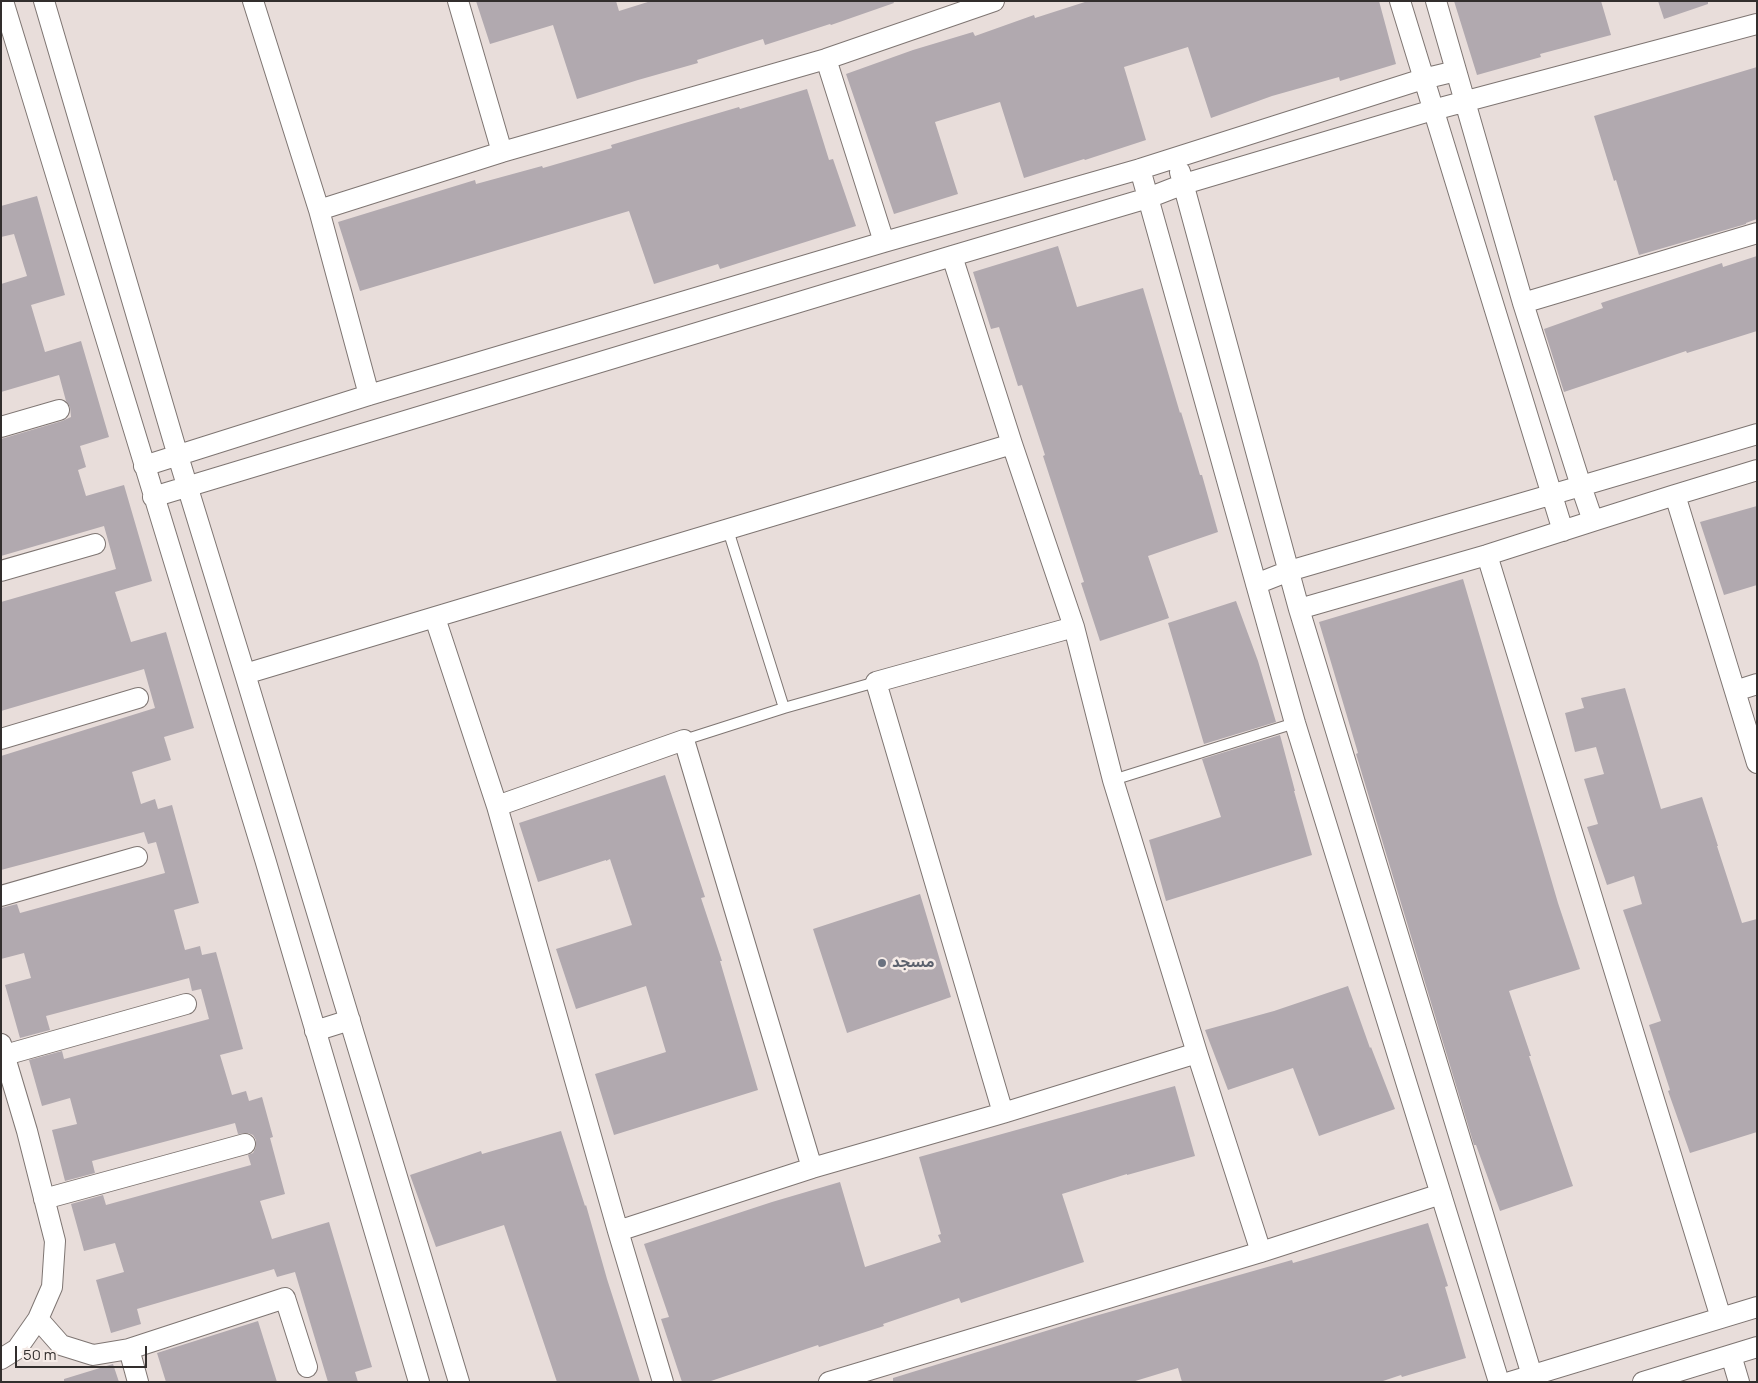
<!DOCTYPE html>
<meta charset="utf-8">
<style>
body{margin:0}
#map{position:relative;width:1758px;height:1383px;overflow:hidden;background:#e8ddda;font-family:Manrope,sans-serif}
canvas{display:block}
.frame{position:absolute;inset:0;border:2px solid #322e2d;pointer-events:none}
.scale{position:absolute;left:15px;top:1346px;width:132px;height:22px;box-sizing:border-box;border:2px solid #322e2d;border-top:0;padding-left:6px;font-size:15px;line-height:18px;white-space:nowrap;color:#322e2d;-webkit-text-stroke:4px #f5ebe7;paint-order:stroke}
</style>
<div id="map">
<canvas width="1758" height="1383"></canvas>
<div class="frame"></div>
<div class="scale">50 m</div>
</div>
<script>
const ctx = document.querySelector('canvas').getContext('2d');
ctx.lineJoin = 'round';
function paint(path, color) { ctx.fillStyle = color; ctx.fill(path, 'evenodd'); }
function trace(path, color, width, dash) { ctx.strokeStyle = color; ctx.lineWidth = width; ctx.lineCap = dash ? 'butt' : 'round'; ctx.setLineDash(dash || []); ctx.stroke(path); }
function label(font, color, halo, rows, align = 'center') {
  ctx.font = font + ' Manrope,"Noto Sans Arabic",sans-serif'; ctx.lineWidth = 5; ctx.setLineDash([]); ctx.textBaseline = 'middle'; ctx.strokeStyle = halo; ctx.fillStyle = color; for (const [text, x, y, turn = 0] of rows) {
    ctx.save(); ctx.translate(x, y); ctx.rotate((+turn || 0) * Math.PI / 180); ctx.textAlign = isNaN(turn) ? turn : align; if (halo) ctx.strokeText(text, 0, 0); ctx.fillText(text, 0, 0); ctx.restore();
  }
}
paint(new Path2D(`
 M476,1H616L619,11L651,1H893L894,3L831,25L830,24L765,45L763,39L697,60L698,63L638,80L577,99L553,25L490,44Z
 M1088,1H1379L1396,64L1340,81L1339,77L1272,96L1211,118L1188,47L1124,67L1146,140L1085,160L1084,159L1024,178L1000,102L935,122L958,194L894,214L846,74L913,50L973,32L975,36L1034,15L1035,18Z
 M1454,1H1601L1611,35L1540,54L1541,57L1477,75Z
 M1658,1H1708V4L1664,19Z
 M1757,67V219L1746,223V224L1639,255L1616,180L1614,181L1594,116Z
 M807,89L829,160L833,159L856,226L720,269L718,264L654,284L629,211L360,291L338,222L475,180L476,184L542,166L543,168L612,148L611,145L678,125L739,107L740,109Z
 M37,196L65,295L31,305L45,352L81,341L109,437L80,446L86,467L78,470L86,496L124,485L152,581L115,592L131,642L166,632L194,728L164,737L171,760L132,772L141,804L155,799L158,809L172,805L199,903L174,910L185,950L200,946L202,955L216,952L243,1049L220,1055L232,1095L246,1091L249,1101L262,1097L273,1137L270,1138L285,1194L260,1201L272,1239L329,1222L372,1367L355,1372L358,1382H328L295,1272L277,1277L274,1269L137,1309L141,1324L111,1333L96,1280L124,1272L115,1243L84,1251L71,1204L103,1195L106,1205L251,1165L248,1155L253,1153L256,1147V1140L253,1135L248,1133L238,1134L235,1123L92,1161L95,1173L65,1181L52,1130L77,1124L70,1098L42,1106L29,1060L62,1051L64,1059L209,1019L201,989L192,991L189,978L46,1016L50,1030L20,1038L5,985L31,978L24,953L1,959V908L17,904L20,913L165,873L156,842L148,844L144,832L1,870V756L155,708L144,669L1,711V602L116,569L104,526L1,556V439L62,421L71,417L70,407L66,401L59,375L1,392V284L27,276L14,234L1,237V206Z
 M1058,246L1077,307L1143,288L1180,413L1181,412L1200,475H1202L1218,532L1148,556L1169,618L1100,641L1081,583L1084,582L1043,456L1045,455L1022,385L1018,386L999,327L991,329L973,272Z
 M1757,256V331L1687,353L1686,351L1564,392L1544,329L1603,308L1601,303L1722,263L1723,267Z
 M1757,506V585L1724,595L1700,522Z
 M1463,579L1558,903L1580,969L1509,991L1531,1056H1529L1573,1186L1500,1211L1476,1145H1474L1356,754L1358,753L1319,622Z
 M1236,601L1258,661L1276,722L1204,744L1168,623Z
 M1625,688L1661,809L1702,797L1718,846H1717L1742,923L1757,919V1132L1690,1153L1668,1091L1670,1090L1649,1025L1661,1021L1623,910L1642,904L1634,876L1607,885L1587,827L1598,824L1584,779L1604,774L1596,747L1575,752L1565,713L1584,708L1581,698Z
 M1280,735L1295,791H1294L1312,855L1166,901L1149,840L1221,817L1202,759Z
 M665,775L705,897L701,898L722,961H720L758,1090L614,1135L595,1074L666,1052L646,986L576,1009L556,949L632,925L610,859L606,861V860L538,882L519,823Z
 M920,894L951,997L847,1033L813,929Z
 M1348,986L1370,1048L1371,1047L1395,1109L1319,1136L1293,1068L1228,1090L1205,1030L1274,1011Z
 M1175,1086L1195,1156L1127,1175V1174L1062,1194L1084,1262L961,1303L959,1298L883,1324L884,1326L819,1347L818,1345L708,1382H682L661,1319L669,1317L644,1244L772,1202L840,1182L865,1267L941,1242L938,1235L941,1234L919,1157Z
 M561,1131L585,1206L586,1205L607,1279L640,1382H557L504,1225L436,1247L410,1175L481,1151L482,1154Z
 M1428,1223L1448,1286L1445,1287L1466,1358L1402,1377L1401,1375L1380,1382H1182L1178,1368L1132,1382H893V1378L1088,1318L1292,1260L1293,1263Z
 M258,1321L277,1382H166L157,1353Z
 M113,1364L119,1382H64V1379Z`), '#b1a9af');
const lane = new Path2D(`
 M728,530L784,708
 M684,740L784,708L876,682
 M1113,780L1295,723`);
const street = new Path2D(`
 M3,1L265,859L419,1382
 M44,1L178,456L245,674L459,1382
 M253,1L319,210L369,395
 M458,1L502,152
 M1400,1L1563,531
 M826,59L884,242
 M1140,169L1295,723L1499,1382
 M1180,172L1299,609L1534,1382
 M319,210L502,152L826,59L994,1
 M952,256L1012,444L1074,627L1113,780L1197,1053L1261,1252
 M1523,303L1757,233
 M1,427L59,410
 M1757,434L1581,486L1593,521L1675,495L1757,763
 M144,466L369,395L884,242L1140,169L1423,79L1456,71
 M1675,495L1757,470
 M153,497L952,256L1148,198L1184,184L1433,110L1757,24
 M1487,555L1721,1318
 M1,571L95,544
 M1256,584L1289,571L1581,486L1523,303L1436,1
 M1299,609L1487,555L1593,521
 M435,618L497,806L618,1231L663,1382
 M245,674L1012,444
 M1735,691L1757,684
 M1,739L138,698
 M497,806L684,740L812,1168
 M1,896L137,857
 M315,1031L350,1020
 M1,1044L27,1131L55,1241L52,1287L38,1319L17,1349L1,1359
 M5,1055L186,1004
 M1003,1113L876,682L1074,627
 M44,1199L245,1144
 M618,1231L812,1168L1003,1113L1197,1053
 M38,1319L61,1345L93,1355L129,1349
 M1731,1355L1739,1382
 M138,1382L129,1349L285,1298L307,1367
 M829,1382L1261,1252L1441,1194
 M1510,1382L1757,1307
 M1643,1382L1757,1347`);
trace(lane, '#7e7572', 12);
trace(street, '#7e7572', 22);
trace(lane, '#fff', 10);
trace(street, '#fff', 20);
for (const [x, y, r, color] of [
 [882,963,5,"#6b7280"]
]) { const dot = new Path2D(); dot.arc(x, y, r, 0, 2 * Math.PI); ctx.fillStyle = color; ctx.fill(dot); trace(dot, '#f5ebe7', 2); }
label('bold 15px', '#5b616d', '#f5ebe7', [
 ["مسجد",892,963]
], 'left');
</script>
